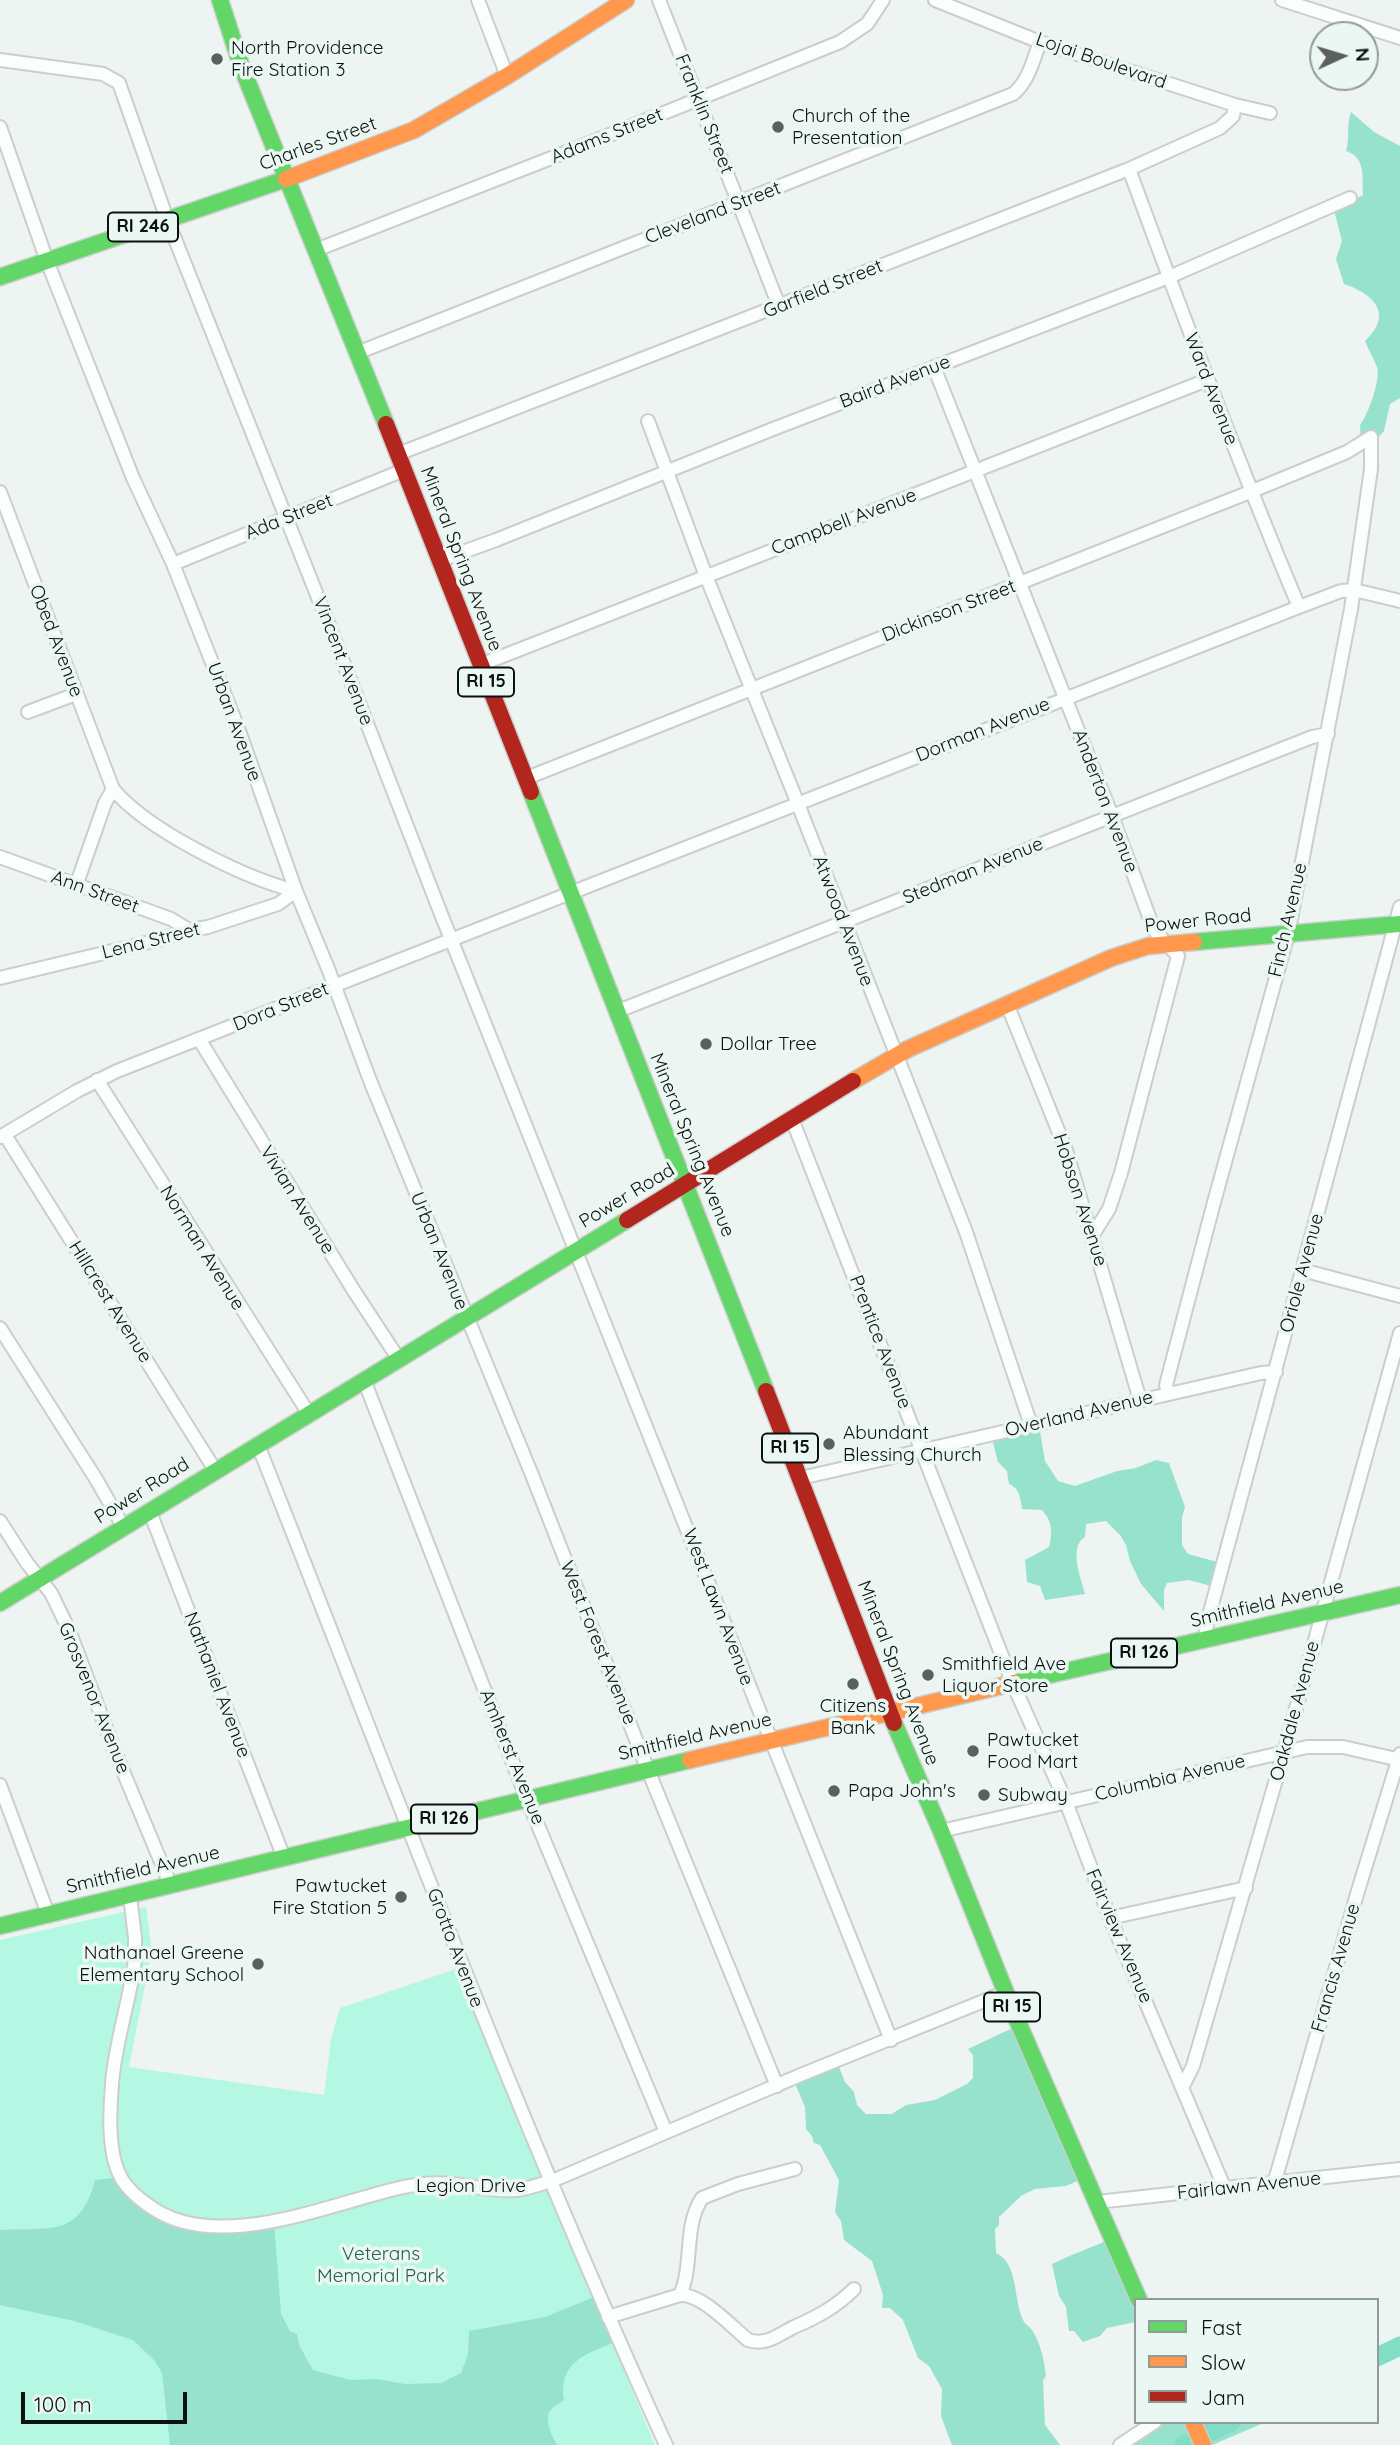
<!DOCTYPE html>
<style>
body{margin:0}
#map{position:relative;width:1400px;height:2445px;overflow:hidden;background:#edf4f1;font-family:Quicksand,sans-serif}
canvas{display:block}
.legend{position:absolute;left:1134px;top:2298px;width:245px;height:126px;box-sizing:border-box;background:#eaf7f2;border:2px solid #919b97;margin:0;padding:9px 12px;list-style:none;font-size:21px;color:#0c110f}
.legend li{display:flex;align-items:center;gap:14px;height:35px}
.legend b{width:35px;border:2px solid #919b97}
.north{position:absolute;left:1309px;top:21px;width:70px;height:70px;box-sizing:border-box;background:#eaf7f2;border:2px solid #919b97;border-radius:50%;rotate:86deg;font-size:19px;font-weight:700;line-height:28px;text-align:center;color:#0c110f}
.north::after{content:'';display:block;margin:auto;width:24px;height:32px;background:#5b605e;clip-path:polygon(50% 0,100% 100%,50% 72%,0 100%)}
.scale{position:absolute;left:21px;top:2392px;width:166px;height:32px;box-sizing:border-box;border:4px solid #0c110f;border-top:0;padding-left:9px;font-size:21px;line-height:24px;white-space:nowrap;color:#0c110f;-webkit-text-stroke:5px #eaf7f2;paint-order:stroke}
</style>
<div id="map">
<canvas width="1400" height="2445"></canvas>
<ul class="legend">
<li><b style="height:9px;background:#63d668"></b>Fast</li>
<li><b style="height:9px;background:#ff974d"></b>Slow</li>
<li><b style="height:9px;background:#b3261e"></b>Jam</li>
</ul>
<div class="north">N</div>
<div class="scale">100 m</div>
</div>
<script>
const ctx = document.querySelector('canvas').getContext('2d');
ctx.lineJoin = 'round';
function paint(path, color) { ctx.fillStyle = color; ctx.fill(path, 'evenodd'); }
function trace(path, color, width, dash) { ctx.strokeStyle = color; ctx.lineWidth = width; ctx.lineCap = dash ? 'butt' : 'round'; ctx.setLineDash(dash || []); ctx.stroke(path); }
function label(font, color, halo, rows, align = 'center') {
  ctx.font = font + ' Quicksand,sans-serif'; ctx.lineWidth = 7; ctx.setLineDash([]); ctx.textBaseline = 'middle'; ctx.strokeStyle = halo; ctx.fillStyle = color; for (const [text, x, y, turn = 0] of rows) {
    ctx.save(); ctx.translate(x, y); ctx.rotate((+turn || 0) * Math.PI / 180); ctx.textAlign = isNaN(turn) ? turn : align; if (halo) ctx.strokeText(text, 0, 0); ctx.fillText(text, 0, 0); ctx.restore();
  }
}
paint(new Path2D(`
 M146,1907L152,1950L129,2067L324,2095L331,2039L340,2008L456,1969L655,2445H0V1940Z`), '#b4f8e3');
paint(new Path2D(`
 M1351,112L1374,132L1400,146V398L1390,404L1384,431L1368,449H1361L1360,425C1368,415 1381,379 1377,367C1374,358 1368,350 1365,341C1394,314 1374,294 1344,284L1336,259L1342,241L1334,210L1363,195C1362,177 1366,157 1346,151C1350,138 1346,126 1351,112Z
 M1039,1425L1045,1461L1058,1481L1075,1486L1117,1471L1136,1468L1156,1460L1169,1463L1185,1507L1182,1517V1545L1188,1554L1221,1563L1215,1587L1189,1580L1167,1583L1164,1590V1611L1141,1584L1130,1561L1126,1545L1120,1535L1106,1521L1086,1524L1085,1537C1068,1547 1081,1578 1085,1594L1045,1600L1040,1586L1027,1582L1025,1560L1049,1547C1053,1532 1052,1521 1042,1510L1022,1509C1020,1497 1020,1489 1009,1484L1007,1471L998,1462L991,1435Z
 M1021,2024L1086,2177L1066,2186L1035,2189L1021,2196L999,2217V2225L995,2229L996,2253C1019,2263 1013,2302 1024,2322C1026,2325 1030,2327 1032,2330C1041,2344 1044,2360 1046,2376L1043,2380L1045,2425L1060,2445H952L941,2416L942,2389L929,2366L918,2358L903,2320L890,2308H882L883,2295L872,2261L844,2240L841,2221L835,2212L839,2180L820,2145L814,2143L812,2136L806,2129L805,2107L794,2081L837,2062L845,2082L854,2092L857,2105L866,2114H892L906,2105L935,2100L967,2084L973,2078V2055L968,2049Z
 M121,2177L175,2220H274L281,2314L290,2331L297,2334L299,2345L313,2370L350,2380L377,2379L405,2384L441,2383L461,2373L468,2354L469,2331L545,2317L599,2295L617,2341C587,2354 558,2361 564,2400C560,2403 553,2407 550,2411C544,2419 552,2437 557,2445H170L162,2373L154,2360L133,2340L74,2321L0,2305V2230C50,2227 80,2238 95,2180Z
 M1113,2238L1136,2300V2322L1107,2328L1100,2336L1083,2342L1074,2331H1069L1066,2307L1059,2296L1052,2264C1072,2254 1093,2247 1113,2238Z
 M1150,2422H1190L1199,2440L1239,2422H1266L1212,2445H1113Z`), '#97e2cd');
trace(new Path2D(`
 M1377,2357L1400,2346
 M1209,2432L1231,2422
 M1184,2445L1185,2444`), '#81dec4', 19);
const street = new Path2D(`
 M478,0L507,76
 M659,0L779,306
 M935,0L1040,42L1235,105L1270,113
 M1282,0L1400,38
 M0,60L103,74L119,83L167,219L323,610L441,914L891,2040
 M0,127L47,261L133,478L173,564L238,728L296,891L329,971L371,1083L532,1475L648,1770L777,2086
 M1129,169C1183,316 1238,462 1299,607
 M316,250L582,146L840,42L867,24L883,0
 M357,353L1013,94C1029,81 1033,60 1040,42
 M934,367L1112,816L1154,930L1178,956L1121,1173L1109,1209L1092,1236
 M648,421L706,576L798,804L966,1232L1031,1425
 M398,454L1129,169L1220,128L1233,116L1235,105
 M0,492L113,789C147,830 244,878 296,891
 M438,561L496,540L773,429L1169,277L1350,198
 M173,564L404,470
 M480,665L1207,380
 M28,712L76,694
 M524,779L1250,492L1347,452L1371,437
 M0,857L171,919L189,930
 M76,886L105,803L113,789
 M0,978L158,940L189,930L208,927L278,904L296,891
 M1007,1004L1066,1150L1140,1400
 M618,1011L1312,737L1328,734
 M199,1039L354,1291L398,1358
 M97,1080L309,1414
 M792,1119L1013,1684L1066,1802L1110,1918L1225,2189
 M5,1135L215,1470
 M0,1137L77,1091L117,1071L1299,607L1341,591L1354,590L1400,601
 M1302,1270L1400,1296
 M0,1328L96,1479L124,1528
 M364,1380L527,1799L666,2132
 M1168,1394L1166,1385L1213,1206L1288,934L1351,609L1371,469V437
 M258,1445C391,1780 516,2117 666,2445
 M801,1478L1261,1373L1276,1372
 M150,1512L284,1858
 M0,1521L27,1563L51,1593L69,1630L115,1752L171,1886
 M1205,1639L1207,1623L1400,907
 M0,1785L48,1914
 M941,1831L1307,1747H1343L1400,1760
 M130,1896L135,1938V1959C130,2001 115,2042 112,2084C110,2111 108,2144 117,2169C123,2185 134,2195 148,2205C214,2255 326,2205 399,2188C416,2184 435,2182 452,2184C474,2186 494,2192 516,2190C528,2189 540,2184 552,2181L803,2074L1006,1992
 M1110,1918L1246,1888
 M1183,2086L1193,2066L1284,1752L1400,1333
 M1274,2184L1357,1894L1400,1754
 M1097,2202L1400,2169
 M680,2295C701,2293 732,2327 748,2340C766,2346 778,2335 794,2327C817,2317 836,2307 854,2289
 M608,2317L680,2295C694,2264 683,2227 702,2198L738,2184L795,2169
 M1120,2445L1155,2422`);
const fast = new Path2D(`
 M220,0L242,68L386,424
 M0,277L286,179
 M531,792L766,1391
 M1194,942L1400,924
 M0,1603L627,1220
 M1014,1683L1400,1595
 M894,1723L941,1831L1014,2013L1139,2300
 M0,1926L690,1760`);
const slow = new Path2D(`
 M286,179L414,130L507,76L626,0
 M853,1081L908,1049L1111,958L1148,946L1194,942
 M690,1760L1014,1683
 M1193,2422L1203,2445`);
const jam = new Path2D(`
 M386,424L531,792
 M627,1220L853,1081
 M766,1391L894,1723`);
trace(street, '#cacfcd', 16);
trace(fast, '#cacfcd', 19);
trace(slow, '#cacfcd', 19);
trace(jam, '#cacfcd', 19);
trace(street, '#fcfdfd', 12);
trace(fast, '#63d668', 16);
trace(slow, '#ff974d', 16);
trace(jam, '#b3261e', 16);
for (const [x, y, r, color] of [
 [217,59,7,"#5b605e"],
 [778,127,7,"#5b605e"],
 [706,1044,7,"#5b605e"],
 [829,1444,7,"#5b605e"],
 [928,1675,7,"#5b605e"],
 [853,1684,7,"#5b605e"],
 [973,1751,7,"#5b605e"],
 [834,1791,7,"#5b605e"],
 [984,1795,7,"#5b605e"],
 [401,1897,7,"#5b605e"],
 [258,1964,7,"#5b605e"]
]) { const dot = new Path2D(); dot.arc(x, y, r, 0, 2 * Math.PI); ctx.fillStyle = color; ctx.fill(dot); trace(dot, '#eaf7f2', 2.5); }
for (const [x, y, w] of [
 [143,227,70],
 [486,682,56],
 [790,1448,56],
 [1144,1653,66],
 [444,1819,66],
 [1012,2007,56]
]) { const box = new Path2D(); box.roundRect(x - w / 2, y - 14.5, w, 29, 5); ctx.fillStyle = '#eaf7f2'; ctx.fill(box); trace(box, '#0c110f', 2); }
label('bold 18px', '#0c110f', null, [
 ["RI 246",143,227],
 ["RI 15",486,682],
 ["RI 15",790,1448],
 ["RI 126",1144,1653],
 ["RI 126",444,1819],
 ["RI 15",1012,2007]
]);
label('19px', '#0c110f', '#eaf7f2', [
 ["North Providence",231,48],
 ["Fire Station 3",231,70],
 ["Church of the",792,116],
 ["Presentation",792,138],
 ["Dollar Tree",720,1044],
 ["Abundant",843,1433],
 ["Blessing Church",843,1455],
 ["Smithfield Ave",942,1664],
 ["Liquor Store",942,1686],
 ["Citizens",853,1706,"center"],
 ["Bank",853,1728,"center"],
 ["Pawtucket",987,1740],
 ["Food Mart",987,1762],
 ["Papa John's",848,1791],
 ["Subway",998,1795],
 ["Pawtucket",387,1886,"right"],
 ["Fire Station 5",387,1908,"right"],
 ["Nathanael Greene",244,1953,"right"],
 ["Elementary School",244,1975,"right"]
], 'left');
label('19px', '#0c110f', '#eaf7f2', [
 ["Lojai Boulevard",1101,61,19],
 ["Franklin Street",704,114,68],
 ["Adams Street",607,136,-22],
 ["Charles Street",318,144,-20],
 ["Cleveland Street",713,213,-21],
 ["Garfield Street",823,289,-22],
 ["Baird Avenue",895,382,-21],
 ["Ward Avenue",1211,389,69],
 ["Ada Street",289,517,-22],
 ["Campbell Avenue",844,522,-21],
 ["Mineral Spring Avenue",461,559,69],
 ["Dickinson Street",949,611,-21],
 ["Obed Avenue",56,641,69],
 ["Vincent Avenue",343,661,69],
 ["Urban Avenue",234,722,70],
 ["Dorman Avenue",983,730,-22],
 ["Anderton Avenue",1105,801,69],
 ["Stedman Avenue",973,871,-22],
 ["Ann Street",95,892,20],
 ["Finch Avenue",1288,920,-77],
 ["Atwood Avenue",843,921,69],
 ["Power Road",1198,921,-6],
 ["Lena Street",151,941,-14],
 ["Dora Street",281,1007,-22],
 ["Mineral Spring Avenue",692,1145,68],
 ["Power Road",627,1196,-31],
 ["Vivian Avenue",297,1200,58],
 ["Hobson Avenue",1080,1200,72],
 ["Norman Avenue",202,1248,58],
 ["Urban Avenue",439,1251,68],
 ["Oriole Avenue",1302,1273,-75],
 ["Hillcrest Avenue",110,1302,58],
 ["Prentice Avenue",880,1342,69],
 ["Overland Avenue",1079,1414,-13],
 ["Power Road",142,1491,-32],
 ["Smithfield Avenue",1267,1604,-13],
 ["West Lawn Avenue",718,1607,69],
 ["West Forest Avenue",598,1643,68],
 ["Mineral Spring Avenue",898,1673,69],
 ["Nathaniel Avenue",217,1685,69],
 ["Grosvenor Avenue",94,1698,68],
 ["Oakdale Avenue",1295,1711,-75],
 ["Smithfield Avenue",695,1737,-13],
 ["Amherst Avenue",512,1757,68],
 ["Columbia Avenue",1170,1778,-13],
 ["Smithfield Avenue",143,1870,-13],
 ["Fairview Avenue",1119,1936,67],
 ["Grotto Avenue",455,1948,69],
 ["Francis Avenue",1336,1968,-74],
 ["Legion Drive",471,2186],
 ["Fairlawn Avenue",1249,2186,-6]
]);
label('19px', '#285c4d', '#eaf7f2', [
 ["Veterans",381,2254],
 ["Memorial Park",381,2276]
]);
</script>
